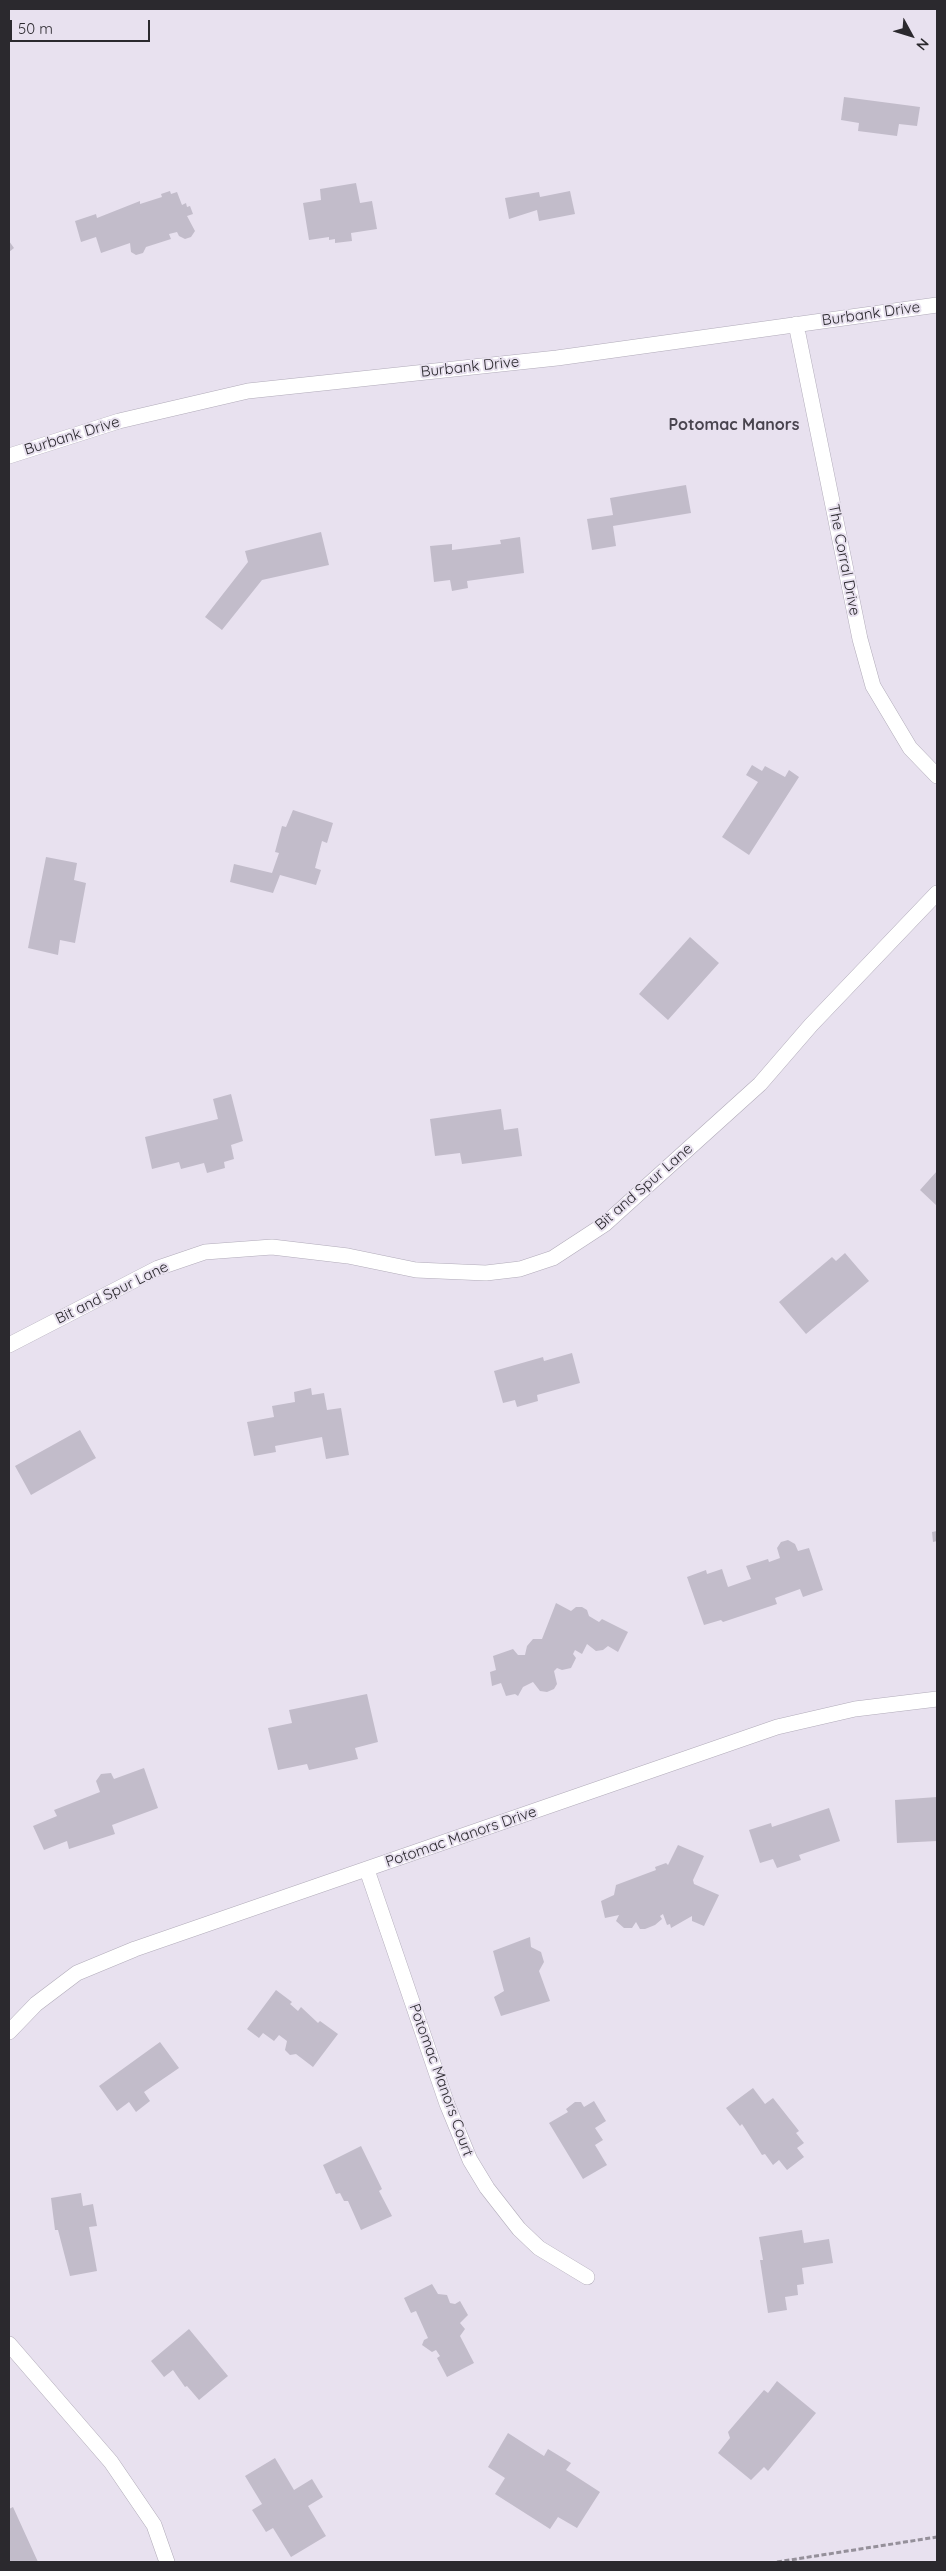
<!DOCTYPE html>
<style>
body{margin:0}
#map{position:relative;width:946px;height:2571px;overflow:hidden;background:#e8e1ef;font-family:Quicksand,sans-serif}
canvas{display:block}
.frame{position:absolute;inset:0;border:10px solid #2b292e;pointer-events:none}
.north{position:absolute;left:886px;top:10px;width:50px;height:50px;-webkit-text-stroke:4px #e8e1ef;paint-order:stroke;rotate:129deg;font-size:14px;font-weight:700;line-height:20px;text-align:center;color:#2b292e}
.north::after{content:'';display:block;margin:auto;width:18px;height:22px;background:#2b292e;clip-path:polygon(50% 0,100% 100%,50% 72%,0 100%)}
.scale{position:absolute;left:10px;top:20px;width:140px;height:22px;box-sizing:border-box;border:2px solid #2b292e;border-top:0;padding-left:6px;font-size:15px;line-height:18px;white-space:nowrap;color:#2b292e;-webkit-text-stroke:4px #e8e1ef;paint-order:stroke}
</style>
<div id="map">
<canvas width="946" height="2571"></canvas>
<div class="frame"></div>
<div class="north">N</div>
<div class="scale">50 m</div>
</div>
<script>
const ctx = document.querySelector('canvas').getContext('2d');
ctx.lineJoin = 'round';
function paint(path, color) { ctx.fillStyle = color; ctx.fill(path, 'evenodd'); }
function trace(path, color, width, dash) { ctx.strokeStyle = color; ctx.lineWidth = width; ctx.lineCap = dash ? 'butt' : 'round'; ctx.setLineDash(dash || []); ctx.stroke(path); }
function label(font, color, halo, rows, align = 'center') {
  ctx.font = font + ' Quicksand,sans-serif'; ctx.lineWidth = 4; ctx.setLineDash([]); ctx.textBaseline = 'middle'; ctx.strokeStyle = halo; ctx.fillStyle = color; for (const [text, x, y, turn = 0] of rows) {
    ctx.save(); ctx.translate(x, y); ctx.rotate((+turn || 0) * Math.PI / 180); ctx.textAlign = isNaN(turn) ? turn : align; if (halo) ctx.strokeText(text, 0, 0); ctx.fillText(text, 0, 0); ctx.restore();
  }
}
paint(new Path2D(`
 M844,97L920,107L917,126L899,124L897,136L858,131L859,123L841,120Z
 M356,183L360,203L372,201L377,229L351,233L352,241L335,243V239L329,240V237L309,240L303,203L321,200L320,189Z
 M170,191L171,194L177,192L182,205L186,203L187,207L190,206L193,214L187,216L195,231L191,237L185,239L179,236L177,232L169,234L171,239L146,247L143,253L136,255L131,252L130,243L101,253L96,237L81,242L75,221L96,214L97,218L140,201V204L162,197L161,194Z
 M570,191L575,214L539,221L537,210L509,219L505,198L539,192L540,197Z
 M9,241L14,248L9,252Z
 M686,485L691,513L613,526L616,546L592,550L587,519L613,515L610,498Z
 M321,532L329,565L262,580L222,630L205,617L248,562L245,551Z
 M520,537L524,573L467,581L468,588L452,591L450,580L434,582L430,546L452,544V550L501,544L500,540Z
 M752,765L762,771L765,766L785,777L789,770L799,777L749,855L722,837L758,782L746,775Z
 M293,810L333,823L327,843L322,841L315,868L321,870L316,885L280,875L273,893L230,882L234,864L272,873L279,853L275,852L282,826L286,827Z
 M46,857L77,863L74,880L86,883L75,943L60,940L58,955L28,948Z
 M690,937L719,963L668,1020L639,994Z
 M231,1094L243,1141L231,1145L234,1159L224,1162L225,1168L207,1173L204,1163L181,1169L179,1162L152,1169L145,1137L218,1119L213,1099Z
 M501,1109L504,1130L518,1128L522,1156L462,1164L460,1153L435,1156L430,1119Z
 M937,1171V1206L920,1190Z
 M845,1253L869,1281L806,1334L779,1302L832,1257L836,1261Z
 M572,1353L580,1383L537,1395L538,1401L517,1407L515,1400L503,1403L494,1371L543,1357L544,1361Z
 M311,1388L312,1395L324,1393L327,1410L341,1408L349,1455L326,1459L322,1437L275,1446L276,1452L254,1456L247,1422L274,1417L272,1406L295,1402L294,1392Z
 M80,1430L96,1458L31,1495L15,1466Z
 M937,1531V1541L933,1542L932,1532Z
 M788,1540L795,1544L798,1551L809,1548L823,1590L803,1597L800,1589L775,1598L777,1604L723,1622L721,1620L704,1625L687,1577L706,1570L707,1574L722,1569L728,1587L751,1579L746,1566L768,1559L769,1562L780,1558L777,1548L781,1542Z
 M556,1603L571,1611L576,1607H582L587,1610L589,1616L599,1622L602,1619L628,1632L618,1652L608,1646L603,1650L596,1651L587,1644L582,1654L575,1650L573,1654L576,1658L571,1668L562,1670L557,1668L554,1671L557,1684L554,1689L547,1692L540,1691L533,1682L523,1687L518,1696L515,1694L506,1696L501,1683L492,1686L490,1672L496,1670L493,1656L513,1649L518,1655H525L527,1646L533,1639H542Z
 M367,1694L378,1742L355,1748L358,1759L309,1770L307,1764L278,1770L268,1728L292,1723L289,1710Z
 M144,1768L158,1808L112,1825L115,1834L69,1849L67,1841L44,1850L33,1826L57,1816L54,1810L100,1792L96,1781L101,1774L111,1773L114,1779Z
 M937,1797V1841L897,1843L895,1800Z
 M829,1808L840,1841L799,1855L801,1860L777,1868L773,1859L760,1863L749,1830L771,1823L772,1827Z
 M678,1845L704,1856L693,1880L694,1884L719,1895L704,1926L692,1921V1916L671,1928L670,1924L667,1925L663,1914L660,1916L662,1919L655,1925L645,1929H640L636,1922L632,1928H624L616,1921L619,1915L605,1918L601,1901L614,1895L616,1885L656,1870L655,1867L666,1863L668,1865Z
 M530,1937L531,1947L541,1952L544,1962L539,1971L550,2001L501,2016L494,1997L504,1991L493,1951Z
 M276,1990L292,2002L290,2004L298,2011L301,2007L318,2023L320,2021L338,2034L313,2067L296,2054L290,2055L285,2050L287,2041L279,2035L274,2041L263,2033L259,2038L247,2029Z
 M160,2042L179,2068L144,2092L150,2101L136,2112L129,2102L117,2111L99,2086Z
 M753,2088L765,2104L773,2098L799,2131L796,2133L804,2143L797,2148L804,2157L787,2170L779,2160L773,2165L765,2154L762,2155L742,2124L740,2126L726,2108Z
 M594,2101L606,2121L595,2128L603,2140L595,2145L607,2165L583,2179L549,2123L568,2112L566,2109L575,2102H581L584,2107Z
 M361,2146L382,2189L379,2191L392,2216L361,2230L348,2201H344L340,2193L336,2194L323,2165Z
 M81,2193L83,2206L93,2204L97,2226L89,2227L97,2271L70,2276L58,2230H55L51,2198Z
 M802,2230L804,2243L829,2239L833,2263L802,2268L804,2284L797,2285L798,2295L785,2297L787,2310L768,2313L760,2260H763L759,2237Z
 M432,2284L438,2294L447,2295L450,2303L455,2304L460,2301L468,2315L460,2323L465,2329L460,2336L474,2363L447,2377L437,2358L440,2356L436,2350L432,2352L422,2345L424,2340L428,2338L416,2311L411,2313L404,2298Z
 M189,2329L228,2376L199,2400L187,2386L185,2387L173,2370L164,2377L151,2361Z
 M777,2381L816,2413L768,2471L764,2467L751,2480L718,2453L730,2438L728,2432L764,2390L768,2393Z
 M508,2433L544,2456L548,2449L571,2463L566,2470L600,2492L577,2528L558,2517L550,2529L495,2494L505,2478L488,2467Z
 M275,2458L294,2490L312,2479L323,2497L308,2506L326,2536L291,2557L273,2528L266,2532L252,2510L262,2504L245,2476Z
 M13,2507L38,2562H9V2509Z`), '#c2bcca');
const minor = new Path2D(`
 M796,324L860,639L873,686L910,748L937,776
 M9,456L119,421L248,391L557,358L937,305
 M9,1345L158,1268L205,1252L272,1247L348,1256L416,1270L486,1273L520,1269L553,1258L605,1224L760,1084L811,1025L937,893
 M367,1870L447,2104L470,2160L487,2188L519,2229L539,2248L587,2277
 M9,2032L36,2004L77,1973L135,1949L777,1727L855,1709L937,1699
 M9,2344L111,2462L154,2525L167,2562`);
trace(minor, '#b1abb9', 16);
trace(new Path2D(`
 M777,2562L937,2537`), '#95909a', 3, [5, 2.5]);
trace(minor, '#fff', 15);
label('15px', '#2b292e', '#e8e1ef', [
 ["Burbank Drive",871,314,-8],
 ["Burbank Drive",470,367,-6],
 ["Burbank Drive",72,436,-17],
 ["The Corral Drive",844,560,79],
 ["Bit and Spur Lane",644,1187,-41],
 ["Bit and Spur Lane",112,1293,-26],
 ["Potomac Manors Drive",461,1837,-19],
 ["Potomac Manors Court",441,2080,70]
]);
label('bold 16px', '#49444f', '#e8e1ef', [
 ["Potomac Manors",734,425]
]);
</script>
